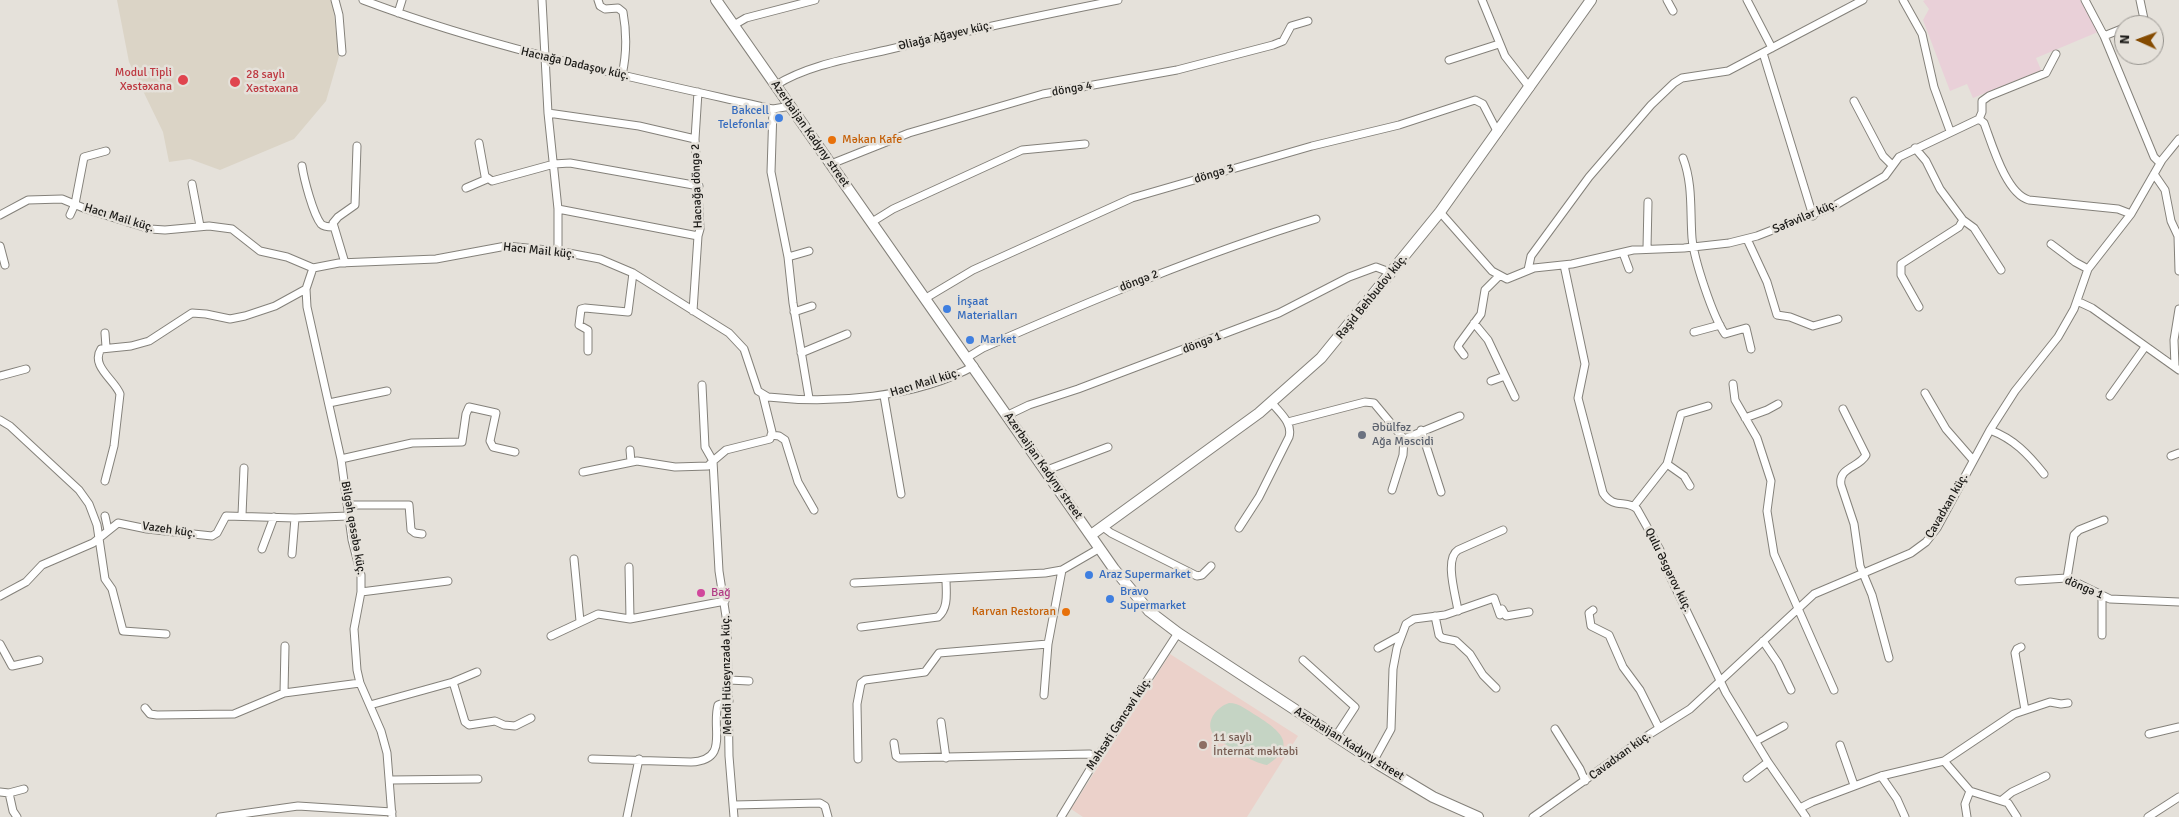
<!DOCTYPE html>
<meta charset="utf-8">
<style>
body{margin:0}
#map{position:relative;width:2179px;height:817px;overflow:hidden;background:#e5e1da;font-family:Signika,sans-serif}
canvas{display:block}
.north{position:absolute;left:2114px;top:15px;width:50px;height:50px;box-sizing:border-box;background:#e5e1da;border:1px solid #94918c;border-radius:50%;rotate:272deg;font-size:14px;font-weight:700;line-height:20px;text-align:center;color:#1a1916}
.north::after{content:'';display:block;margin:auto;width:18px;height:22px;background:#854b01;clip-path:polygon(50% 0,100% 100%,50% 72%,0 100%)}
</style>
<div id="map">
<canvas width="2179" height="817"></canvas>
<div class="north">N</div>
</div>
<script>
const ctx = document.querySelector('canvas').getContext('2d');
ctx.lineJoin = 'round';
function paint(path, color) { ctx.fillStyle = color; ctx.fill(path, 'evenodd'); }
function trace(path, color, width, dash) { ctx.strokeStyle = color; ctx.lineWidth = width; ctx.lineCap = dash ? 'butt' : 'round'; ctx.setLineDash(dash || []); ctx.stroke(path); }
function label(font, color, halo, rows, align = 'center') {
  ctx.font = font + ' Signika,sans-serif'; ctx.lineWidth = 5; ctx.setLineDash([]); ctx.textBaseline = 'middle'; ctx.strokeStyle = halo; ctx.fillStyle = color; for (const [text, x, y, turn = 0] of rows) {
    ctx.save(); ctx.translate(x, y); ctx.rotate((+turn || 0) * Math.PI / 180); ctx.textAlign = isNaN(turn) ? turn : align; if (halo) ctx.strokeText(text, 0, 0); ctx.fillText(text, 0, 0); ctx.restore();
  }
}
paint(new Path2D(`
 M117,0H332L339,56L326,101L294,139L220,170L190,159L169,162L163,132L129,62Z`), '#dbd4c6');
paint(new Path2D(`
 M1925,0H2080L2098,32L2036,58L2041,70L1973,98L1967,84L1950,91L1923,20L1929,9L1923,1Z`), '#e9d0d8');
paint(new Path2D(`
 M1170,654L1298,736L1247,817H1083L1071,809Z`), '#ebd1ca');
paint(new Path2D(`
 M1229,703C1240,703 1248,711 1257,716C1279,730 1299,745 1267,765C1253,763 1226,746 1215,736C1203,724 1216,707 1229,703Z`), '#c5d4c4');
const street = new Path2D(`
 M335,0L339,15L342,52
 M363,0C495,50 635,78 773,109L791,106
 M542,0L548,113L558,209V251
 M598,0L600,6L605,9L618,8L623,12C627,34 627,53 622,75
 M1482,0L1505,56L1530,88
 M1667,0L1673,11
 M1747,0L1772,48
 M1903,0L1922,34L1934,87L1950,131
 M2085,0L2104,36L2154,157L2160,163
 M398,13L402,0
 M734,25L746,18L815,0
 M2132,25L2144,19L2140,0
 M2104,36L2124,28
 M1763,53L1813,216
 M1449,60L1499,44
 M776,85C810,64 853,58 891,49C966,31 1042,15 1118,0
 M1854,101L1883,156L1892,165
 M773,109L771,172L788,257L793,303L809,398
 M548,113L639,126L695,139
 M1979,119L1982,112V101L1989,96L2046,73L2056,54
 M479,143L485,176L492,181L554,164L570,163L699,186
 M1915,148L1926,161L1940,189L1963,220L1959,227L1901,264V275L1919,307
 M1683,158C1693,184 1690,211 1692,238C1694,260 1713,317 1725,334L1746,328L1751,349
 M831,164L909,133L1043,94L1177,70L1273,45L1283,41L1291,26L1308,21
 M302,166C304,179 313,214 321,224C324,227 329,227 333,227
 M2154,174L2165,190L2171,221L2178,236L2179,271
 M192,184L200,226
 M466,188L487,179
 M558,209L698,236
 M1440,212L1492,271L1507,279L1534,268L1572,264L1633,250L1684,248L1729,243L1757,236L1834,206L1885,176L1899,157L1979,119L1984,123C1992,144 2006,194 2029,200L2118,209L2131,214
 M0,215L28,200L62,199L86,209L150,229L165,230L209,226L232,229L260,251L287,257L313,268L339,263L436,259L506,246L558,251L600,259L633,273L729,333L744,349L758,391L768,397C832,404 916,398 974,366
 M70,215L75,204L84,157L106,151
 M1963,220L1974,228L2001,270
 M872,222L893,209L1022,150L1085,144
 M1747,239L1767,282L1777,315L1790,317L1813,326L1838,319
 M2051,244L2075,262L2088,269
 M0,246L5,265
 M1647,248L1648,202
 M1623,253L1629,269
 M788,257L809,251
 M345,263L333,223L338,217L355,205L357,146
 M1564,265L1585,364L1578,398L1603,493C1614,510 1626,499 1637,509L1660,550L1667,570L1726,693L1768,762L1806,817
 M313,268L306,289L307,307L341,459L352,540L361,575V592L354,629L357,670L360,683L381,731L387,753L392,817
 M1528,270L1531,256L1589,177L1651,105L1674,83L1682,78L1728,71L1863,0
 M926,298L973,270L1132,198L1312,146L1399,125L1475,100L1483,104L1498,133
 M2077,301L2092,308L2179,370
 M693,311L698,236L700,229L695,139L698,92
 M794,312L812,306
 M1474,323L1488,340L1515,397
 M1694,332L1720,325
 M105,333L106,347
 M588,351V330L579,325L581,309L585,308L628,312L633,273
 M801,353L847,334
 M1464,355L1458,347L1459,344L1481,314L1485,290L1499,276
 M968,357L983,348C1092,300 1202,254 1316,219
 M2175,366L2174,340L2179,309
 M0,376L26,369
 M1491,381L1505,376
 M1733,384L1735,400L1757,438L1771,481L1767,511L1774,554L1834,690
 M1925,393L1946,429L1973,460
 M884,396L901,494
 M2110,396L2145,347
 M329,403L387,391
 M1843,409L1866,455C1859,468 1838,467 1841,485L1854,524L1860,566L1872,595L1889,658
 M1008,415L1029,405L1078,389L1279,313L1349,277L1376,267L1392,273
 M1745,418L1767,410L1778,404
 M0,420L10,426L79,490L89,504L97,525L105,579L112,589L123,631L166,634
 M1288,422L1365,402L1374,403L1404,439L1403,455L1392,490
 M1421,430L1441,492
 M1990,430C2014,439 2028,454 2044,474
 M771,435L779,436L785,440L798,482L814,510
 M1404,439L1460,416
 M630,450L631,462
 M2171,456L2179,453
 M341,459L412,443L462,442L466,414L469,407L496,413L490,441L493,447L515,452
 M1667,464L1684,476L1690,486
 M1047,470L1108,447
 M583,472L637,461L675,467L708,466L713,461L705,447L702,385
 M105,481L114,446L120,394C115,380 90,366 101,349L131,346L149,341L192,313L206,314L230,319L245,316L275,306L306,289
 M348,505H409L411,530L415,533L422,534
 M1634,506L1667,464L1681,414L1708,406
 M242,515L244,468
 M105,516L108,530
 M1103,527L1111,533L1197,576L1202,575L1211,566
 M1239,528L1259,497L1289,437C1293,423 1280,413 1272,403
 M262,549L274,517
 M292,554L295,518
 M574,559L580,621
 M629,567L630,619
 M2067,578L2074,535L2079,530L2104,520
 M2019,581L2067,578L2110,599L2179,602
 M854,583L1045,573L1062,570L1100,548
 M361,592L448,581
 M0,596L26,582L42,565L93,543L118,523L147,529L212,536L217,533L226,516L295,518L349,516
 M1502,609L1506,616L1529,612
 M1593,610L1589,613L1591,626L1609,635L1623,667L1640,690L1659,728
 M1458,611C1456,596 1444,559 1458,550L1503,530
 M1435,616L1439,635L1442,638L1456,641L1470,654L1483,675L1496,688
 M861,627L938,617C949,608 946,592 946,579
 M2102,635V597
 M551,636L598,614L630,619L725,601
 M1763,641L1778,663L1791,690
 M0,644L12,666L39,660
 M2021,647L2017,649L2015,653L2025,710
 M1378,648L1400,636
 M1303,660L1355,707L1336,736
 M729,680L749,681
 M453,682L465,722L469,725L495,721L504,725L515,726L531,718
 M284,693L285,646
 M1044,695L1048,644L1062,570
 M370,705L453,682L477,672
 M145,708L150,714L157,715L234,714L284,693L360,683
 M941,722L946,758
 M1555,729L1580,769L1585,781
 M2149,734L2179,727
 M1756,741L1784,726
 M894,743L896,756L899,758L1089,754L1098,756
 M1840,745L1854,785
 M592,759L691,762C730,760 711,729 718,705L729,701
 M858,759L857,704L861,683L865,680L925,672L939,653L1048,644
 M1374,760L1391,729L1393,669L1397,648L1406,624L1414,619L1445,615L1494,598L1500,615
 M1944,761L1970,791L2008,803L2017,817
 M1881,776L1897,799L1905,817
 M1747,778L1768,762
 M391,780L478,779
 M0,792L9,793L13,811L17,817
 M9,793L24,789
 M2002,800L2012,792L2046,776
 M734,805L820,803L825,806L828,817
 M1800,808L1812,802L1881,776L1944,761L2014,714L2050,702L2061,704L2068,703
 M220,817L298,806L392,812
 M627,817L639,759
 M734,817L729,756L727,623L719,571L713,461L726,450L770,439L772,432L763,396
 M1061,817L1098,756L1178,633
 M1533,817L1650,734L1690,709L1814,594L1911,553L1926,542L1937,528L1990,430L2015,391L2058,337L2074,309L2088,269L2131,214L2162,160L2179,139
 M1967,817L1965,804L1970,791
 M2148,817L2179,797`);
const secondary = new Path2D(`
 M716,0L1114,569L1149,611L1178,633L1378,764L1433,797L1478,817
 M1091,535L1259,413L1321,358L1440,212L1591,0`);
trace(street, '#84817a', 9);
trace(secondary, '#84817a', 12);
trace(street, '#fff', 7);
trace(secondary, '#fff', 10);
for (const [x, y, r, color] of [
 [183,80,6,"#e0444e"],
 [235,82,6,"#e0444e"],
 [779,118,5,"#3f7fe0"],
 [832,140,5,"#e8710a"],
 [947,309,5,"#3f7fe0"],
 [970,340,5,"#3f7fe0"],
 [1362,435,5,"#6b7280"],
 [1089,575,5,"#3f7fe0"],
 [701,593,5,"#d1479c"],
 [1110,599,5,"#3f7fe0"],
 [1066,612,5,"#e8710a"],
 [1203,745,5,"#8d6e63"]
]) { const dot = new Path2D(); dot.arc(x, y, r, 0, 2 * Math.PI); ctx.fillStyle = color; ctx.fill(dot); trace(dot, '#e5e1da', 2); }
label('12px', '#1a1916', '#e5e1da', [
 ["Əliağa Ağayev küç.",945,36,-13],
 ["Hacıağa Dadaşov küç.",575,64,13],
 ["döngə 4",1072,89,-10],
 ["Azerbaijan Kadyny street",810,134,55],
 ["döngə 3",1214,174,-17],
 ["Hacıağa döngə 2",697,186,-92],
 ["Səfəvilər küç.",1805,217,-23],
 ["Hacı Mail küç.",119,218,17],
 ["Hacı Mail küç.",539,251,6],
 ["döngə 2",1139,281,-21],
 ["Rəşid Behbudov küç.",1372,297,-51],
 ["döngə 1",1202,343,-21],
 ["Hacı Mail küç.",925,383,-17],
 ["Azerbaijan Kadyny street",1043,466,55],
 ["Cavadxan küç.",1947,506,-60],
 ["Bilgəh qəsəbə küç.",353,528,80],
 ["Vazeh küç.",169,530,8],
 ["Qulu Əsgərov küç.",1668,570,64],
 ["döngə 1",2084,588,23],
 ["Mehdi Hüseynzadə küç.",727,675,-91],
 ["Məhsəti Gəncəvi küç.",1119,724,-57],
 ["Azerbaijan Kadyny street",1349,744,32],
 ["Cavadxan küç.",1620,756,-36]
]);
label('12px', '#be3a42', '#e5e1da', [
 ["Modul Tipli",172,73],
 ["Xəstəxana",172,87],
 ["28 saylı",246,75,"left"],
 ["Xəstəxana",246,89,"left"]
], 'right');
label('12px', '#366cbe', '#e5e1da', [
 ["Bakcell",769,111,"right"],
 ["Telefonlar",769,125,"right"],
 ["İnşaat",957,302],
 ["Materialları",957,316],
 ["Market",980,340],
 ["Araz Supermarket",1099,575],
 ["Bravo",1120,592],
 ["Supermarket",1120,606]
], 'left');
label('12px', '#c56008', '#e5e1da', [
 ["Məkan Kafe",842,140],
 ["Karvan Restoran",1056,612,"right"]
], 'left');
label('12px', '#5b616d', '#e5e1da', [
 ["Əbülfəz",1372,428],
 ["Ağa Məscidi",1372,442]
], 'left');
label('12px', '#b23c85', '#e5e1da', [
 ["Bağ",711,593]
], 'left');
label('12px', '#785e54', '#e5e1da', [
 ["11 saylı",1213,738],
 ["İnternat məktəbi",1213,752]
], 'left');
</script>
